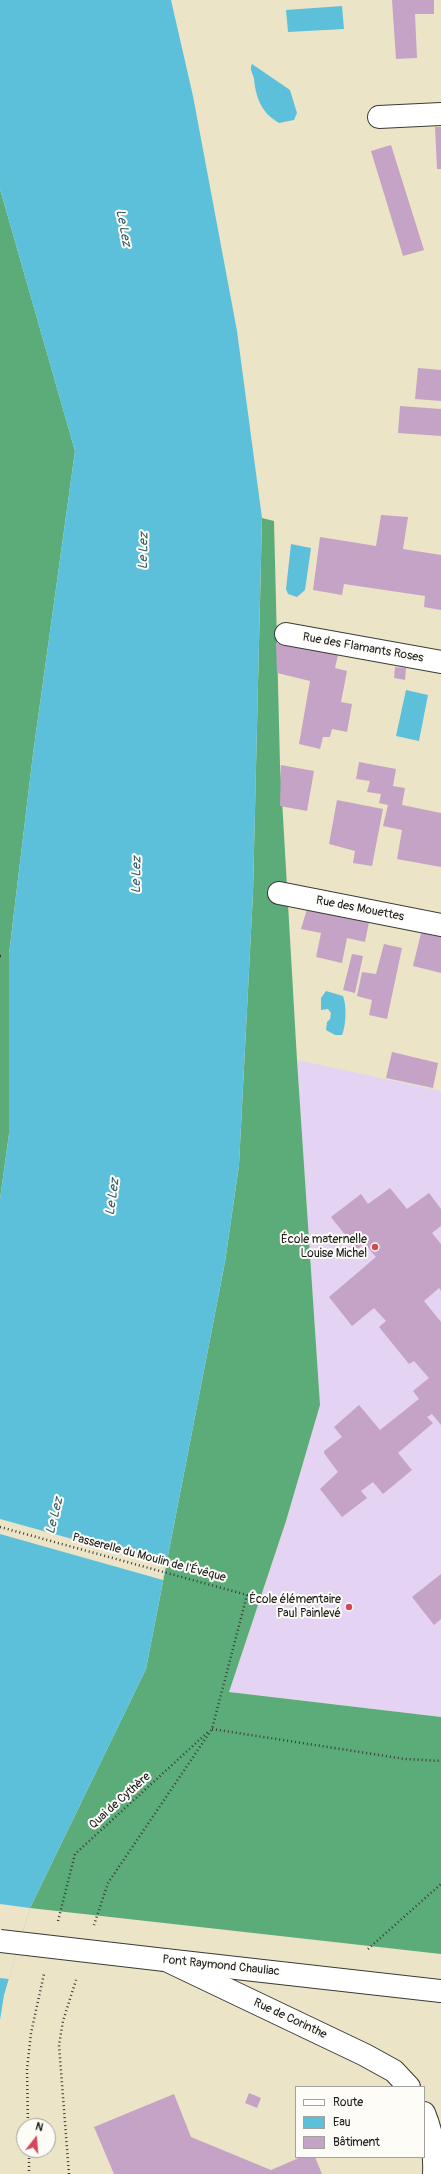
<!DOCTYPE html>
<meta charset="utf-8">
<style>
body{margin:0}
#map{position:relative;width:441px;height:2174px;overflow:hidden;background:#ece4c6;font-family:Pangolin,sans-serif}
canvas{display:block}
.legend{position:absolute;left:295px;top:2086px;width:130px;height:72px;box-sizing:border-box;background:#fdfcf7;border:1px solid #a3a29f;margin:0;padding:5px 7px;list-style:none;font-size:12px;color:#1c1c1c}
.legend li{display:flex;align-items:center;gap:8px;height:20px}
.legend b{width:20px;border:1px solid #a3a29f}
.north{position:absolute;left:16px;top:2118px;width:40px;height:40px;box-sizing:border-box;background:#fdfcf7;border:1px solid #a3a29f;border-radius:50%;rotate:17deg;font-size:11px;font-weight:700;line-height:16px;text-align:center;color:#1c1c1c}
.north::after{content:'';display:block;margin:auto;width:14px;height:18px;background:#d1495b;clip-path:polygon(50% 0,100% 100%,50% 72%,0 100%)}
</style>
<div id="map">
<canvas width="441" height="2174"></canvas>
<ul class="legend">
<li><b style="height:5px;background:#fff"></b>Route</li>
<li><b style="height:11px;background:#5dc0db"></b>Eau</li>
<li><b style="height:11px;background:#c5a3c6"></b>Bâtiment</li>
</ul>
<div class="north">N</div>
</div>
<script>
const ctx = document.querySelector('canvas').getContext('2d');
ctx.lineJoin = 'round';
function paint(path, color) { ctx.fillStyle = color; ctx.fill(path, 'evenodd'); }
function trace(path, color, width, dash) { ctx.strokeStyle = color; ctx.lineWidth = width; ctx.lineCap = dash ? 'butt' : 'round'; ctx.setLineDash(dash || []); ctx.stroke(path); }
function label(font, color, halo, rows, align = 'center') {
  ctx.font = font + ' Pangolin,sans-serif'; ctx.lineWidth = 4; ctx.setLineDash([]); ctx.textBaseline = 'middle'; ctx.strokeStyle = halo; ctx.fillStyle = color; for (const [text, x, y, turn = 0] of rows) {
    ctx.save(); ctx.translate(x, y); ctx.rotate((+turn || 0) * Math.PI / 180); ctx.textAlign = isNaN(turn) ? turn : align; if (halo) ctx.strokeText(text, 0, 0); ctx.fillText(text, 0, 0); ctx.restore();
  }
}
paint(new Path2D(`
 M297,1060L441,1091V1717L229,1692L286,1521L320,1405Z`), '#e4d3f2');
paint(new Path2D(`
 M0,189L75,451L33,754L9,954V1134L0,1199Z
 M262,518L274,521L280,765L297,1060L320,1405L286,1521L229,1692L441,1717V1954L30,1908L146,1669L225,1262L239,1165L253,893Z`), '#5bac79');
paint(new Path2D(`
 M0,0H171L193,96L237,331L262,518L253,893L239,1165L225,1262L146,1669L30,1908L4,1995L0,2020V1199L9,1134V954L33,754L75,451L0,189Z
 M342,6L344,29L288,32L286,10Z
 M252,64L290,90L297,113L294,120L279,123C262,113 256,99 254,79C253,73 249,70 252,64Z
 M291,544L311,548L305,590L297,597L288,594L286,589Z
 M406,690L428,695L419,741L396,736Z
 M326,991L343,996C347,1006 346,1026 342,1035H335L326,1030L327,1022L330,1019L331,1013L328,1009L321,1010V998Z`), '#5dc0db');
paint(new Path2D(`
 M0,1519L166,1565L163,1580L0,1534Z
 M0,1904L30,1908L9,1979L0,1978Z`), '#ece4c6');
paint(new Path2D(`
 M392,0H434V14H415L417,58L396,59Z
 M435,127H441V169H437Z
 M391,145L424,250L403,256L371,151Z
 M418,368L441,370V401L415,399Z
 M400,406L441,409V436L398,433Z
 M381,515L408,517L403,549L441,555V610L424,607L425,596L344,584L342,595L313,590L320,537L376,546Z
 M276,643L338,655L335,668L347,671L341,702L352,704L347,732L332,729L330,737H323L320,749L299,744L310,681L277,673Z
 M395,667L406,668L405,680L394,678Z
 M359,762L396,769L393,786L405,788L402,805L441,813V867L397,859L402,830L383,826L388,805L379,803L381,794L367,792L370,781L356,779Z
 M281,765L314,771L307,811L280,806Z
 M337,800L383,809L372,866L353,863L355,851L329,844Z
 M307,909L369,922L365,942L347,938L342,963L316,957L321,933L301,929Z
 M421,933L441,937V973L413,966Z
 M384,944L402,948L387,1019L369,1015L372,1000L357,996L362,972L376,974Z
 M352,954L363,956L355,993L343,990Z
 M392,1052L438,1063L433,1088L386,1078Z
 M390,1188L407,1209L429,1193L441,1209V1226L432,1233L441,1244V1291L439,1288L424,1301L441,1322V1425L432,1414L427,1417L433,1423L398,1453L412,1470L383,1494L373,1482L361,1491L367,1498L342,1517L320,1489L338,1472L324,1453V1451L342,1437L334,1427L359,1405L380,1430L419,1399L413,1391L429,1378L414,1361L409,1364L379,1327L386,1321L374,1308L352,1326L329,1297L376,1257L364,1243L357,1250L331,1217L361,1194L368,1204Z
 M441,1574V1619L434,1625L412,1597Z
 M249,2093L261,2098L257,2108L245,2103Z
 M174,2094L191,2137L271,2170L301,2157H315L322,2174H114L94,2127Z`), '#c5a3c6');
const minor = new Path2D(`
 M379,117L441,114
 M286,634L441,662
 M279,893L441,925
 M170,1962L365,2055L394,2071L409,2087
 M424,2113C432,2132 435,2153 434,2174`);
const major = new Path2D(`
 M165,1960L441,1991`);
trace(minor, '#3b3a36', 24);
trace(major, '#3b3a36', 24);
trace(new Path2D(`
 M0,956H1
 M0,1527L247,1595L212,1729L108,1883L94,1925
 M212,1729L405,1759L441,1761
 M58,1921L75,1854L208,1732
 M368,1949L441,1884
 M28,2126L27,2069L31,2033L44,1974
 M29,2150V2174
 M69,2174L59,2045L63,2021L77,1977`), '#3b3a36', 2.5, [1, 3]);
trace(minor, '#fff', 22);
trace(major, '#fff', 22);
const majorBridge = new Path2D(`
 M0,1941L165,1960`);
trace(majorBridge, '#3b3a36', 24, []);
trace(majorBridge, '#fff', 22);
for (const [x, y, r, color] of [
 [375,1247,4,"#d1495b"],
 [349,1607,4,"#d1495b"]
]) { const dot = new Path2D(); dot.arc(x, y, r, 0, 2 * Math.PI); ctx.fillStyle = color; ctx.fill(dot); trace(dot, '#fdfcf7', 1.5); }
label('12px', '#1c1c1c', '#fdfcf7', [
 ["Rue des Flamants Roses",363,648,10],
 ["Rue des Mouettes",360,909,11],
 ["Passerelle du Moulin de l'Évêque",149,1558,15],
 ["Quai de Cythère",120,1801,-42],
 ["Pont Raymond Chauliac",221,1966,6],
 ["Rue de Corinthe",290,2019,25]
]);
label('12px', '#1c1c1c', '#fdfcf7', [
 ["École maternelle",367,1240],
 ["Louise Michel",367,1254],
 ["École élémentaire",341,1600],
 ["Paul Painlevé",341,1614]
], 'right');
label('italic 13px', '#365e68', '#fdfcf7', [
 ["Le Lez",123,228,79],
 ["Le Lez",144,551,-89],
 ["Le Lez",137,875,-89],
 ["Le Lez",113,1197,-82],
 ["Le Lez",55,1516,-76]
]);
</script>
